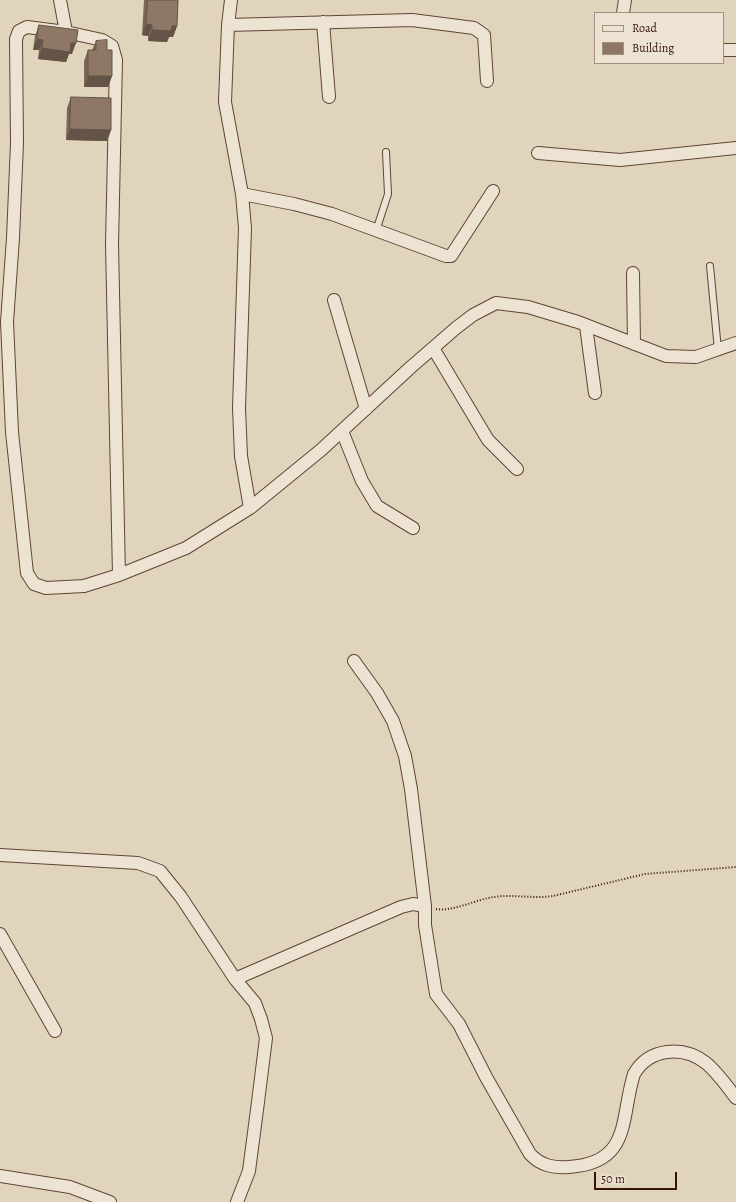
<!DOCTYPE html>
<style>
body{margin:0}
#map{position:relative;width:736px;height:1202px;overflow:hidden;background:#e1d4bc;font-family:Alegreya,serif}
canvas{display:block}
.legend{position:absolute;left:594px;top:12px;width:130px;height:52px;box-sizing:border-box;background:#ece3d3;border:1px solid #a39081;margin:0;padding:5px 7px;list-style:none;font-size:12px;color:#351407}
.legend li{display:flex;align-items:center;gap:8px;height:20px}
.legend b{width:20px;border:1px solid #a39081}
.scale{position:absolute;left:594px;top:1172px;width:83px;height:18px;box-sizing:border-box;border:2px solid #351407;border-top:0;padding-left:5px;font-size:12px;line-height:14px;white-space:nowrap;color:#351407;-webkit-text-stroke:3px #ece3d3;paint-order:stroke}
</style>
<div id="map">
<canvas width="736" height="1202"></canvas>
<ul class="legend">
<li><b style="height:5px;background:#ece3d3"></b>Road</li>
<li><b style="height:11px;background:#8e7865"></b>Building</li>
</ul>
<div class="scale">50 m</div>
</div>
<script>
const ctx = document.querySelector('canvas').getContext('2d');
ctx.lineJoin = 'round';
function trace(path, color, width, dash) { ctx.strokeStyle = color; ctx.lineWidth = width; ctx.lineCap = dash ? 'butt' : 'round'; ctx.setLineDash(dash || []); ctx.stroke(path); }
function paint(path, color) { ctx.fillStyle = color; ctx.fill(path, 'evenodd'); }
const lane = new Path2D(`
 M376,231L388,194L386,152
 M710,266L718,350`);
const street = new Path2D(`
 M60,0L66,32
 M623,13L625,0
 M323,22L329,97
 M228,25L412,20L474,28L484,35L487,81
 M723,50H736
 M538,153L620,160L736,148
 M242,194L294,204L332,214L446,256H451L493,191
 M633,273L634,344
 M334,300L366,409
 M586,326L595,393
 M433,348L488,440L517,469
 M342,431L362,481L377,506L413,528
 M250,508L321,450L411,367L456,328L473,315L496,303L528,307L578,322L666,356L696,357L736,343
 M119,575L112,244L116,60L112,46L102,40L66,32L27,27L19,31L16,39L17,143L13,238L7,322L12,432L27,573L34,584L46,588L84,586L119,575L186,548L250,508L241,456L239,408L245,228L242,194L225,102L228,25L231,0
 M354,661L377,693L393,721L405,756L411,789L425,906V925L436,994L459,1024L486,1077L530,1154C541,1166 554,1168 569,1167C632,1163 620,1118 634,1074C649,1048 683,1045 706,1063C717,1072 727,1086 736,1098
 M0,855L138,863L160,871L181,897L235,979L255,1003L261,1019L266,1038L258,1102L249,1171L237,1202
 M0,934L55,1031
 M235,979L401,907L413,904L425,906
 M0,1176L70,1187L110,1202`);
trace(lane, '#604434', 8);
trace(street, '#604434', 14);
trace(new Path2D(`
 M436,909C453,912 477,899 494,897C514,894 533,899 553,896L645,874L736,867`), '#351407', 2, [1, 2]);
trace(lane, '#ece3d3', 6);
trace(street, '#ece3d3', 12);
paint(new Path2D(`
 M144,0H178L177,26L173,37H169L167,42L148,41V36L142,35Z
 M39,25L72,54H69L66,62L38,59L39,50H33L35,36Z
 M96,41L107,50L112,76L108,87H84V61L88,50H92Z
 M71,97L111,130L107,141L66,140L67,108Z`), '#7a6757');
paint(new Path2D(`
 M146,24L152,25L148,36L142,35Z
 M172,26H177L173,37H169L167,42L148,41L152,30Z
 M37,39L43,40L39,50H33Z
 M71,43H76L72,54H69L66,62L38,59L42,48Z
 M88,76H112L108,87H84Z
 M70,129L111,130L107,141L66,140Z`), '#635447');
const building = new Path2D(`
 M148,0H178L177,26H172L171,31L152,30V25L146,24Z
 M39,25L78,30L76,43H71L70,52L42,48L43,40L37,39Z
 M107,40V50H112V76H88V50H96V41Z
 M71,97L111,98V130L70,129Z`);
paint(building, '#8e7865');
trace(building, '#635447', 1);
</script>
